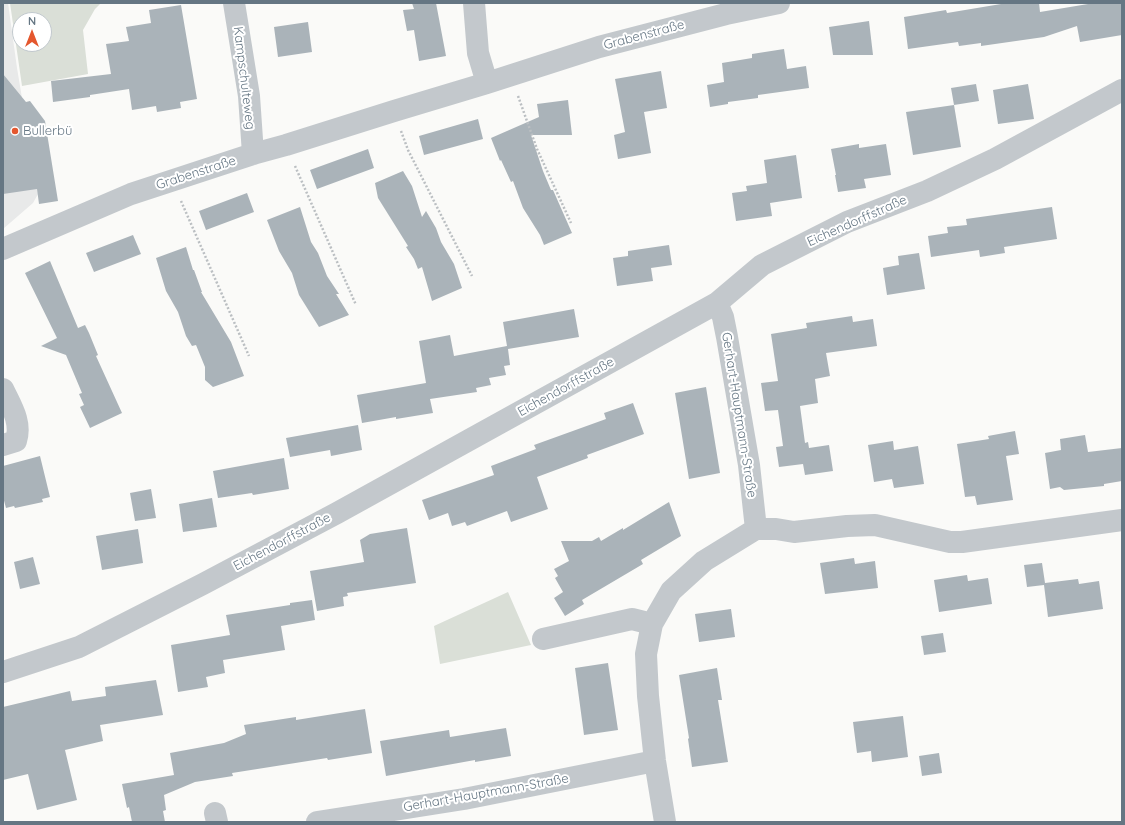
<!DOCTYPE html>
<meta charset="utf-8">
<style>
body{margin:0}
#map{position:relative;width:1125px;height:825px;overflow:hidden;background:#fafaf8;font-family:Quicksand,sans-serif}
canvas{display:block}
.frame{position:absolute;inset:0;border:4px solid #657683;pointer-events:none}
.north{position:absolute;left:12px;top:12px;width:40px;height:40px;box-sizing:border-box;background:#fff;border:1px solid #c1c8cd;border-radius:50%;rotate:0deg;font-size:11px;font-weight:700;line-height:16px;text-align:center;color:#657683}
.north::after{content:'';display:block;margin:auto;width:14px;height:18px;background:#e4572e;clip-path:polygon(50% 0,100% 100%,50% 72%,0 100%)}
</style>
<div id="map">
<canvas width="1125" height="825"></canvas>
<div class="frame"></div>
<div class="north">N</div>
</div>
<script>
const ctx = document.querySelector('canvas').getContext('2d');
ctx.lineJoin = 'round';
function paint(path, color) { ctx.fillStyle = color; ctx.fill(path, 'evenodd'); }
function trace(path, color, width, dash) { ctx.strokeStyle = color; ctx.lineWidth = width; ctx.lineCap = dash ? 'butt' : 'round'; ctx.setLineDash(dash || []); ctx.stroke(path); }
function label(font, color, halo, rows, align = 'center') {
  ctx.font = font + ' Quicksand,sans-serif'; ctx.lineWidth = 4; ctx.setLineDash([]); ctx.textBaseline = 'middle'; ctx.strokeStyle = halo; ctx.fillStyle = color; for (const [text, x, y, turn = 0] of rows) {
    ctx.save(); ctx.translate(x, y); ctx.rotate((+turn || 0) * Math.PI / 180); ctx.textAlign = isNaN(turn) ? turn : align; if (halo) ctx.strokeText(text, 0, 0); ctx.fillText(text, 0, 0); ctx.restore();
  }
}
paint(new Path2D(`
 M3,3H8L17,68L38,194L33,203L3,229Z`), '#e8e9e9');
paint(new Path2D(`
 M10,3H101L95,9L83,30L88,74L22,86ZM20,20H44V44H20Z
 M508,592L531,645L440,664L434,626Z`), '#dadfd7');
paint(new Path2D(`
 M412,3H436L446,56L419,61L414,30L407,31L403,10L414,9Z
 M1007,3H1039L1040,12L1094,3H1122V35L1080,42L1077,26L1044,37L981,46V43L959,46L958,42L908,49L904,17L946,10L947,13Z
 M181,5L197,99L180,102L181,108L157,112L156,106L132,110L129,89L90,95V97L53,102L51,81L111,74L106,44L129,41L126,27L151,23L149,10Z
 M869,21L873,55H833L829,27Z
 M308,22L312,52L278,57L274,27Z
 M784,49L787,69L806,66L809,88L758,95V98L728,102V104L710,107L707,85L724,82L722,63L752,58V54Z
 M661,71L667,108L644,112L651,153L618,159L614,135L625,132L615,79Z
 M3,74L26,102L30,101L45,121L58,201L39,204L37,189L3,194Z
 M976,84L979,101L954,105L961,147L913,155L906,112L954,105L951,88Z
 M1028,84L1034,119L998,124L993,90Z
 M568,100L572,135H531L543,171L551,190H553L572,233L544,245L540,235L523,208L513,181L511,182L501,160L500,161L491,138L539,117L537,104Z
 M478,119L483,139L424,155L419,136Z
 M859,144V148L886,144L891,175L864,179L866,188L838,192L835,175H836L831,149Z
 M368,149L374,168L317,189L310,170Z
 M796,155L802,198L770,203L772,216L736,221L732,193L747,191L746,186L767,183L764,160Z
 M403,171L412,186L422,217L426,211L436,228L441,242L454,264L462,288L432,301L422,267L418,269L414,259L406,247L408,246L378,198L375,183Z
 M247,193L254,212L206,230L199,211Z
 M300,207L311,242L318,253L327,276L339,294H336L349,315L319,327L299,295L292,273L279,251L267,220Z
 M1052,207L1057,239L1004,247L1005,253L980,257L979,250L931,257L928,236L948,233L947,227L967,225L966,219Z
 M133,235L141,254L94,272L86,253Z
 M669,245L672,265L651,268L653,281L617,286L613,258L628,256V251Z
 M186,247L193,270H194L202,292H201L231,342L244,376L213,387L205,380V367L196,345L192,346L186,336L178,312L166,291L156,258Z
 M919,253L925,289L887,295L883,268L899,265L898,256Z
 M50,261L78,328L85,325L89,333L98,355L96,356L122,413L90,428L80,407L84,405L79,394L82,393L66,355L41,346L57,338L25,273Z
 M574,309L579,337L508,349L510,365L504,366L506,375L489,378L491,385L476,388L477,392L430,399L433,413L396,419V417L362,423L357,395L426,383L419,341L450,335L454,356L507,346L503,322Z
 M852,316L853,322L873,319L877,346L826,353L830,376L815,379L818,403L800,406L805,443L808,442L809,448L829,445L833,471L805,475L803,464L779,467L776,447L783,446L778,410L765,411L761,383L778,381L771,334L807,328L806,323Z
 M706,387L720,473L689,479L675,393Z
 M633,403L644,434L587,455L588,458L537,477L548,509L511,522L507,511L467,526L465,522L452,526L448,513L429,520L422,500L494,475L491,466L536,449L534,445L606,419L604,413Z
 M358,425L362,450L331,456L330,450L290,457L286,438Z
 M1015,431L1019,454L1006,456L1013,500L977,505L975,496L965,497L957,444L989,439L988,436Z
 M1085,435L1088,452L1122,448V481L1104,484V486L1064,490L1060,487L1050,489L1045,453L1061,450L1060,439Z
 M893,441L894,450L918,446L924,484L894,488L892,479L874,482L868,445Z
 M40,456L50,497L42,499L43,502L15,508L14,506L6,508L3,497V466Z
 M284,458L289,489L253,495L252,493L218,498L213,471Z
 M151,489L156,518L135,521L130,493Z
 M212,498L217,527L183,532L179,504Z
 M669,502L681,536L641,560L643,564L582,600L584,604L565,616L554,598L563,592L555,578L558,576L554,569L569,561L561,541H592L599,537L601,541L623,528V530Z
 M407,528L416,583L347,593L348,596L343,597L344,606L317,611L310,571L364,562L360,540L370,534Z
 M138,529L143,563L102,570L96,536Z
 M33,557L40,584L20,589L14,562Z
 M854,558L855,564L875,561L878,588L825,594L820,563Z
 M1042,563L1045,583L1078,579L1079,584L1099,581L1103,609L1048,617L1044,585L1027,587L1024,565Z
 M967,575L968,581L988,578L992,604L939,612L934,580Z
 M312,600L315,620L281,626L285,650L223,660L225,673L206,677L208,687L178,692L171,645L230,635L226,615L290,605V603Z
 M731,609L735,637L699,642L695,614Z
 M943,633L946,652L924,655L921,636Z
 M608,663L618,730L584,735L575,668Z
 M717,668L722,700H718L728,762L692,767L688,739L689,738L679,675Z
 M156,680L163,715L100,725L103,741L65,750L77,800L37,810L28,774L3,780V707L70,691L72,701L106,696L105,687Z
 M365,709L372,753L328,760L327,758L232,773L233,776L195,782L164,795L166,810L163,811L165,822H132L129,807L127,808L122,784L174,775L170,753L224,743L246,734L244,725L296,717V720Z
 M903,716L908,757L872,762L871,751L857,753L853,722Z
 M506,728L511,756L475,762V760L386,776L380,741L449,730L450,737Z
 M939,753L942,773L922,776L919,756Z`), '#aab3b9');
trace(new Path2D(`
 M518,96L537,149L571,223
 M401,131L408,150L472,276
 M295,166L356,305
 M181,201L249,356`), '#bbbfc2', 2.5, [2, 2]);
trace(new Path2D(`
 M234,3L249,96L253,154
 M474,3L478,53L487,83
 M3,249L131,194L253,154L286,145L394,111L487,83L599,47L726,14L779,3
 M717,303L723,317L727,337L749,465L756,529
 M3,389C11,406 22,422 16,441L3,445
 M543,639L632,619L652,624
 M3,672L79,647L203,584L337,513L717,303L762,265L847,222L927,191L995,159L1122,90
 M215,813L217,822
 M317,822L464,799L655,761
 M665,822L655,761L648,696L646,654L652,624L671,591L704,561L756,529H776L794,532L847,526L875,525L950,542H962L1122,520`), '#c3c8cc', 22);
for (const [x, y, r, color] of [
 [15,131,4,"#e4572e"]
]) { const dot = new Path2D(); dot.arc(x, y, r, 0, 2 * Math.PI); ctx.fillStyle = color; ctx.fill(dot); trace(dot, '#fff', 1.5); }
label('13px', '#657683', '#fff', [
 ["Grabenstraße",644,35,-15],
 ["Kampschulteweg",244,78,83],
 ["Grabenstraße",196,173,-18],
 ["Eichendorffstraße",857,221,-24],
 ["Eichendorffstraße",566,387,-29],
 ["Gerhart-Hauptmann-Straße",739,415,81],
 ["Eichendorffstraße",282,542,-28],
 ["Gerhart-Hauptmann-Straße",486,793,-10]
]);
label('13px', '#657683', '#fff', [
 ["Bullerbü",23,131]
], 'left');
</script>
